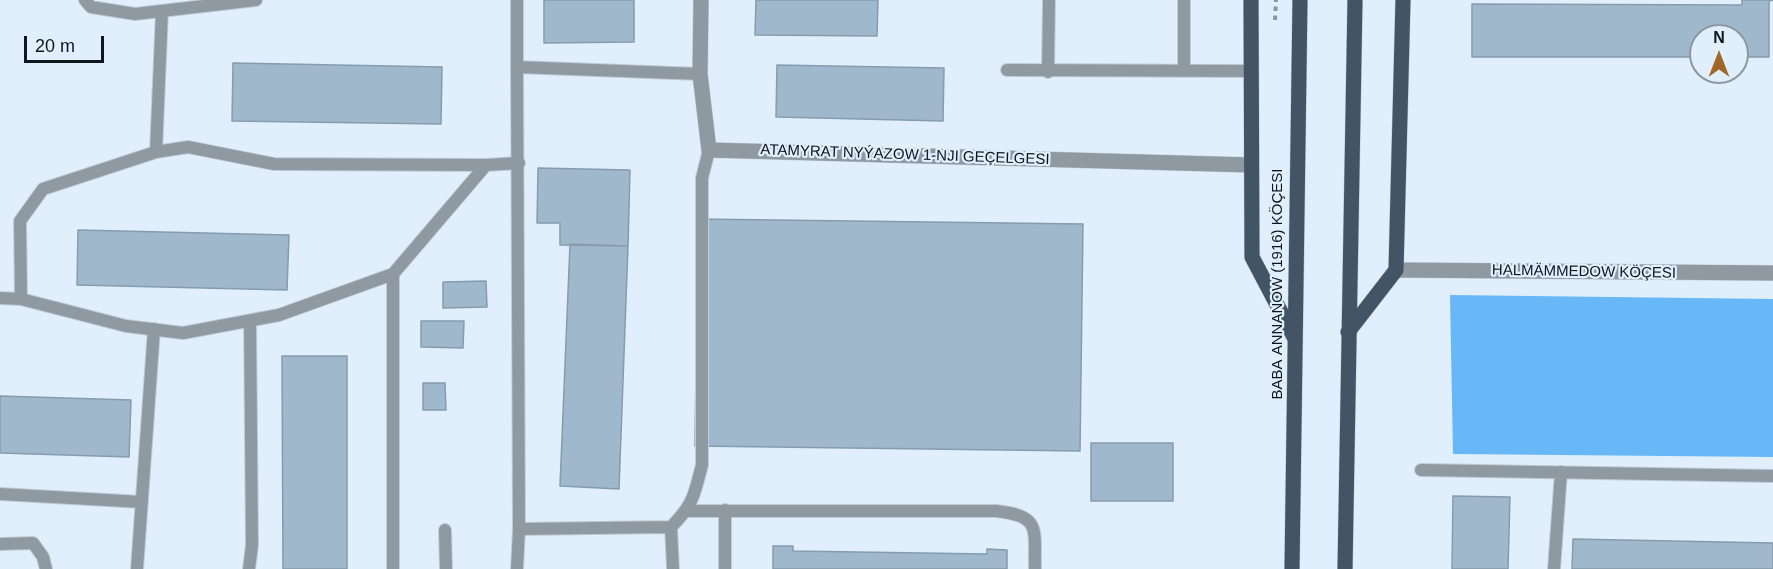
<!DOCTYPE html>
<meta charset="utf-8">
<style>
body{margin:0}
#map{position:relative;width:1773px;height:569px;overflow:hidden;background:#e0effb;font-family:Arial,sans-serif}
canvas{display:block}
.north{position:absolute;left:1689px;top:24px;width:60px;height:60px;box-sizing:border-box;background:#e0effb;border:2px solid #8c98a2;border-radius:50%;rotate:0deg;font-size:16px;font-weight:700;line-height:24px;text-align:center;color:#0d151d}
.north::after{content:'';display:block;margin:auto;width:21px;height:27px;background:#a26728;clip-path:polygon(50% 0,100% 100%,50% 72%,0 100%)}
.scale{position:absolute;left:24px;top:36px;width:80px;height:27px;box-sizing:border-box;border:3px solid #0d151d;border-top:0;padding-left:8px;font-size:18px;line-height:21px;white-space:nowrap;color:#0d151d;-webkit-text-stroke:4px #e0effb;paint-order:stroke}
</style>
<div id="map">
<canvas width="1773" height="569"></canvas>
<div class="north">N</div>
<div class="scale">20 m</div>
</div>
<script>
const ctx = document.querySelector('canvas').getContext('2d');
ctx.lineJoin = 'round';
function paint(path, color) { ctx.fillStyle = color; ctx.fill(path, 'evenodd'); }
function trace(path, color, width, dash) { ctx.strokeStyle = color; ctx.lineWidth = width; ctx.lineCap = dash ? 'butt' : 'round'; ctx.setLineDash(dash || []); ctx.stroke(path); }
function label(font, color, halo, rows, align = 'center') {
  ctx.font = font + ' Arial,sans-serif'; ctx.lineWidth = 4.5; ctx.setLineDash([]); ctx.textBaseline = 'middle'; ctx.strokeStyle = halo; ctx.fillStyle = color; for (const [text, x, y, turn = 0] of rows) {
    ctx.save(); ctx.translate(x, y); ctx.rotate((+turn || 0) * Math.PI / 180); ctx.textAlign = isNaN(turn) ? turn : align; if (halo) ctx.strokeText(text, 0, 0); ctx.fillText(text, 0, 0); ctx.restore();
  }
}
paint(new Path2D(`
 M1450,295L1773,299V457L1453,454Z`), '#68b8f7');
const building = new Path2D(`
 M544,0H634V42L544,43Z
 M756,0H878L877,36L755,35Z
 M1742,0H1773L1769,1V57H1737V36H1701V57H1472V4L1742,5Z
 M233,63L442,67L441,124L232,121Z
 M777,65L944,68L943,121L776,117Z
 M538,168L630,170L628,246L560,245V223H537Z
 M698,219L1083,224L1080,451L695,446Z
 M78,230L289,235L287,290L77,285Z
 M570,244L628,246L619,489L560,486Z
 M486,281L487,307L443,308V282Z
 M421,321H464L463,348L421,347Z
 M282,356H347V569H283Z
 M423,383H445L446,410H423Z
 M0,396L131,400L129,457L0,453Z
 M1091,443H1173V501H1091Z
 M1453,496L1510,497L1508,569H1452Z
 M1573,539L1773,543V569H1572Z
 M773,546H793V551L987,554V549L1007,550V569H773Z`);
paint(building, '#a0b8cc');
trace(building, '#859caf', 1.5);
const service = new Path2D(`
 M85,0L91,7L135,14L256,0
 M517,0V67L700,74
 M517,67L519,529L517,569
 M1007,70L1251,71
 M1184,71V0
 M1048,72L1049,0
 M156,152L188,147L274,164L486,165
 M393,274V569
 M0,298L21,299L20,221L43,189L156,152L162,11
 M21,299L126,326L183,333L279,315L393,274L486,165L519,163
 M1421,470L1773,476
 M0,494L142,502
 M725,510V569
 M687,511H996C1042,516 1034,529 1035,569
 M671,527L673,569
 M519,529L671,527C694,504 694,495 702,465V178L709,150
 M445,530L446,569
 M0,544L33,543L43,557L46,569
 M137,569L154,329
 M249,569L252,545L250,321
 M1554,569L1561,472`);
const minor = new Path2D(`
 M701,0L700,74L709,150L1251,165
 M1396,270L1773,273`);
const primary = new Path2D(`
 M1251,0L1252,257L1294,337
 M1348,332L1396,270L1403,0
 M1292,569L1300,0
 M1345,569L1355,0`);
trace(service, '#beccd7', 14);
trace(minor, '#beccd7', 16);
trace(primary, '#beccd7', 16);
trace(new Path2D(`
 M1275,20L1276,0`), '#8b98a2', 4, [4.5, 4.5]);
trace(service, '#8f99a2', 12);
trace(minor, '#8f99a2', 15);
trace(primary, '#435564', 15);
label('15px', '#0d151d', '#e0effb', [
 ["ATAMYRAT NYÝAZOW 1-NJI GEÇELGESI",905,155,2],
 ["HALMÄMMEDOW KÖÇESI",1584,272,1],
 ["BABA ANNANOW (1916) KÖÇESI",1278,284,-90]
]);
</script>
